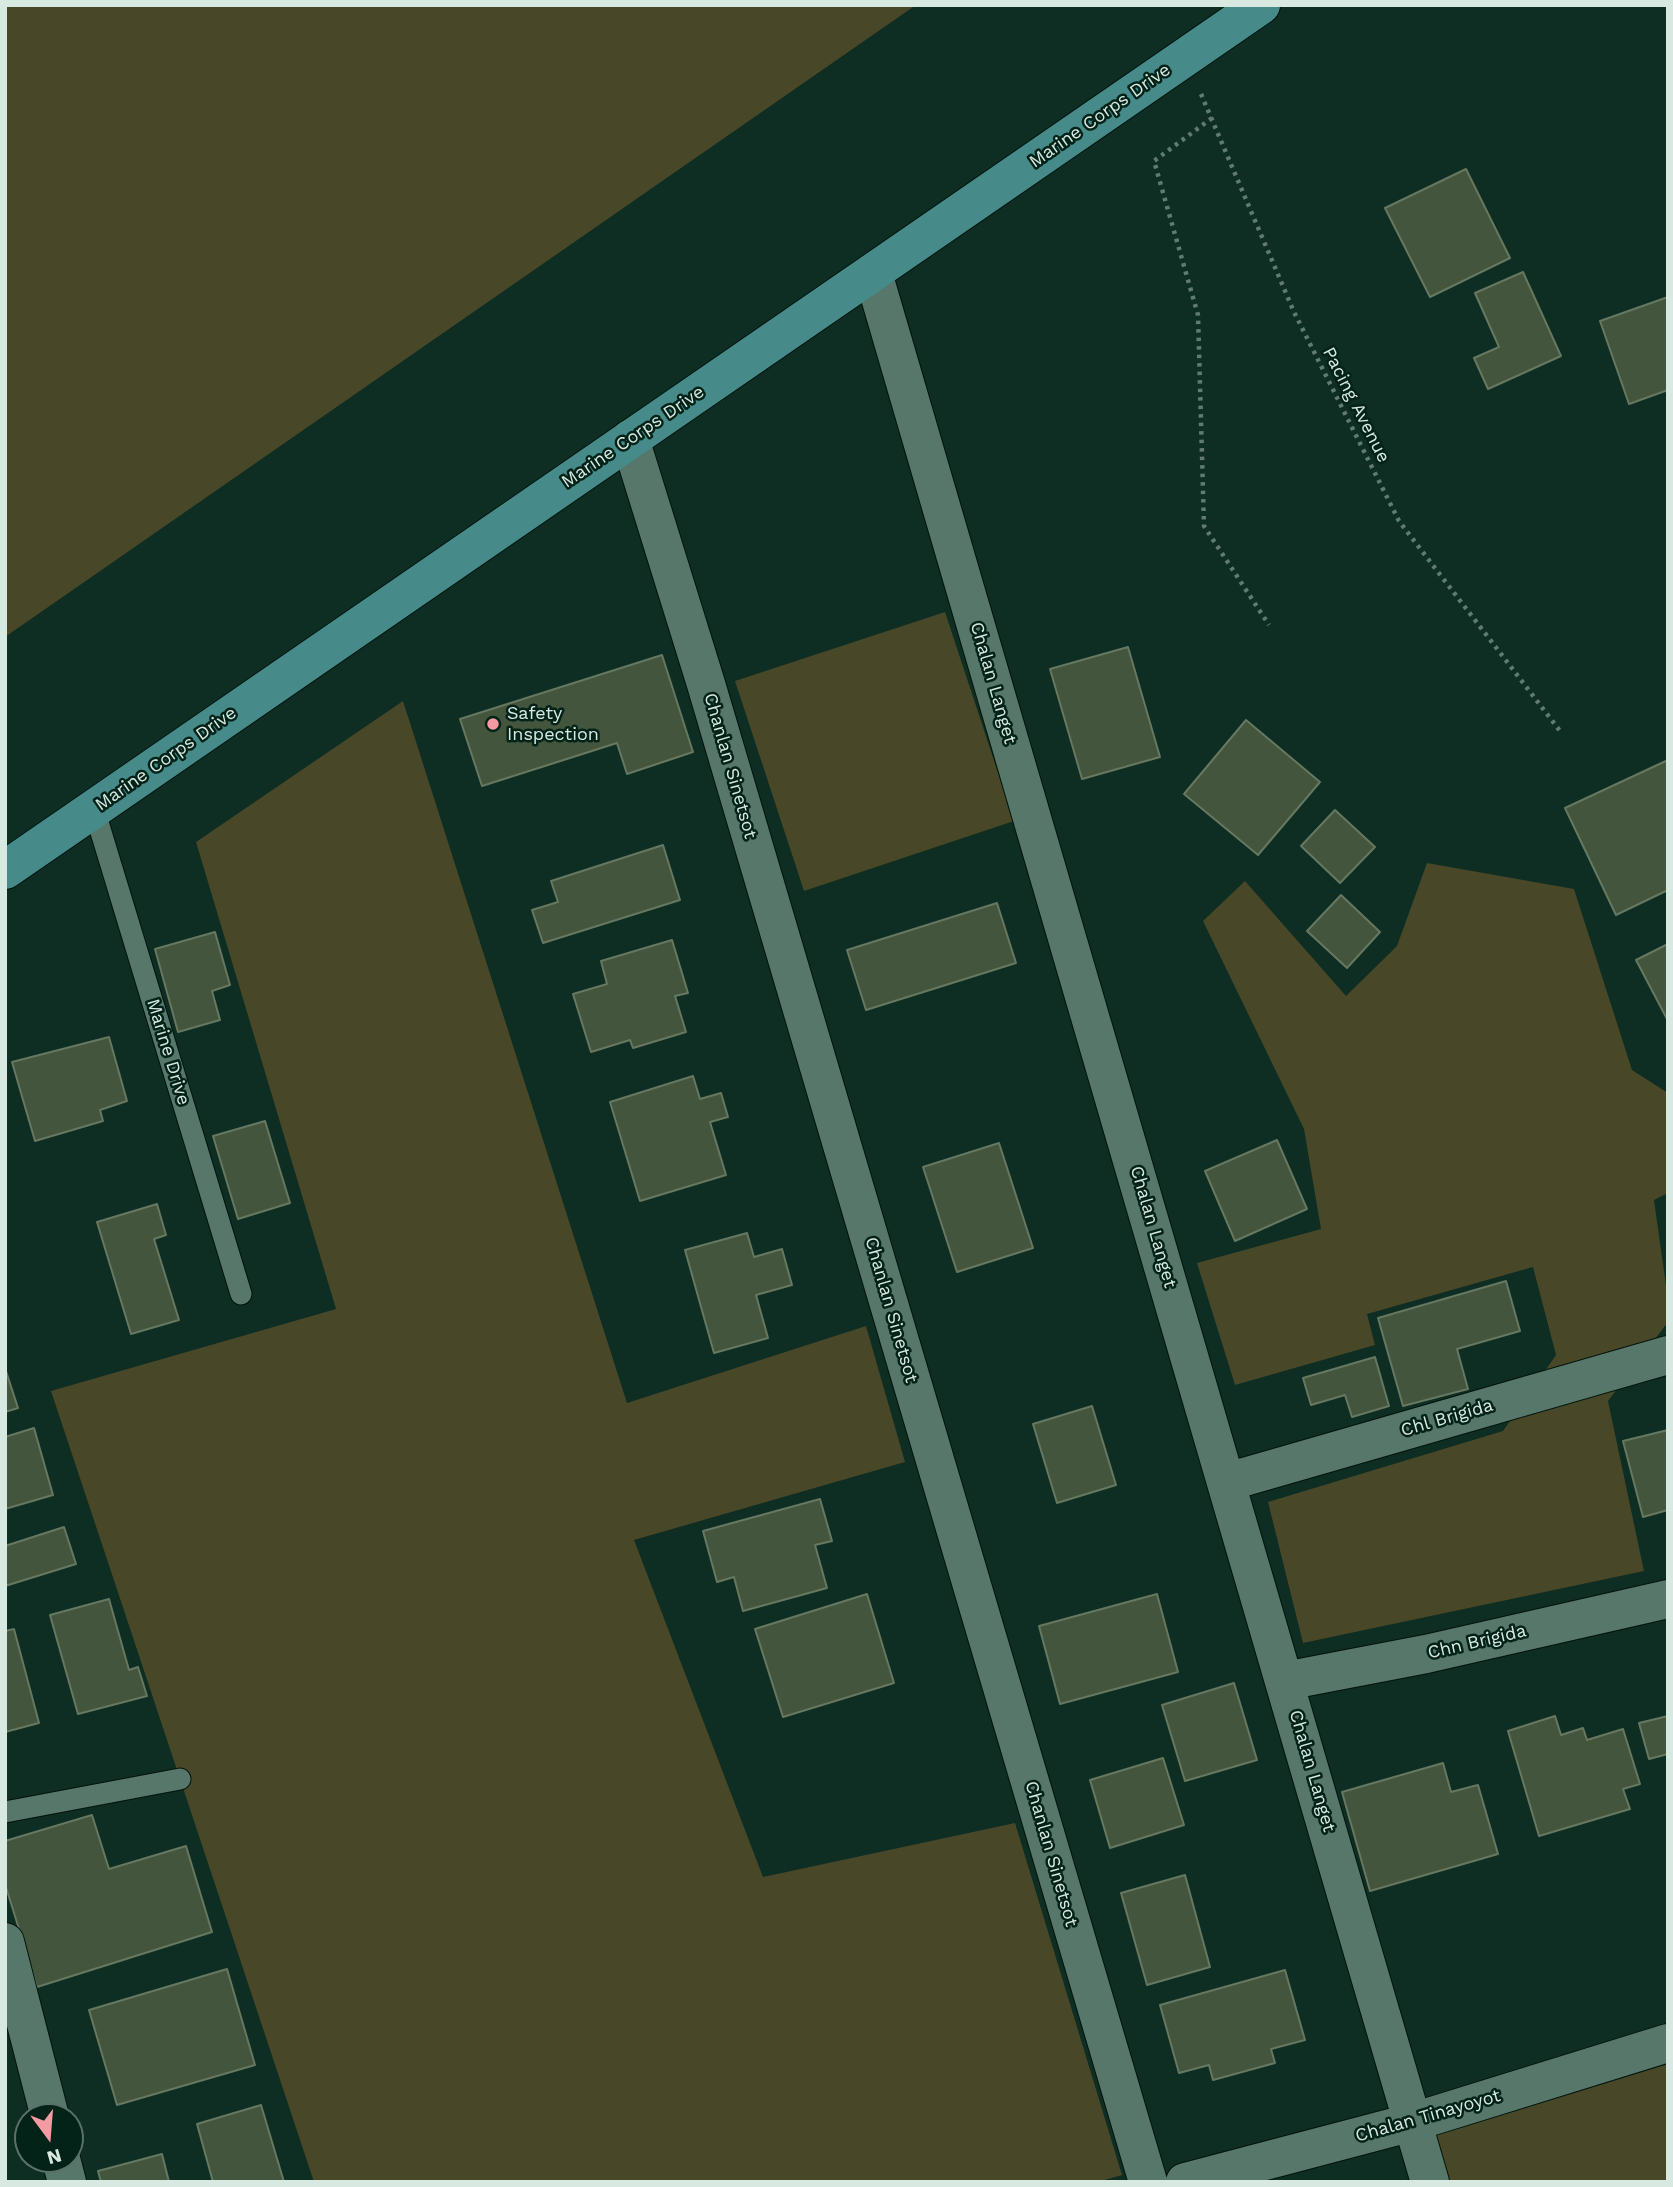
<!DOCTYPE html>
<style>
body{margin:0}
#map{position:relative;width:1673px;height:2187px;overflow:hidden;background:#0e2d23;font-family:"Work Sans",sans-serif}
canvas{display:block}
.frame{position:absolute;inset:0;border:7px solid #d8e9e2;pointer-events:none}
.north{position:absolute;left:14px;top:2103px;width:70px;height:70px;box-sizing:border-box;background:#032319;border:2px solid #587269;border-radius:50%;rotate:164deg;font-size:19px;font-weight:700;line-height:28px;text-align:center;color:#d8e9e2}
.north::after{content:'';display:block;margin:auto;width:24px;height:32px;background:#f49aa3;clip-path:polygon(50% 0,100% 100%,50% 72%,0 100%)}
</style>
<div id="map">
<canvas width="1673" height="2187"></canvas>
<div class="frame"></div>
<div class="north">N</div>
</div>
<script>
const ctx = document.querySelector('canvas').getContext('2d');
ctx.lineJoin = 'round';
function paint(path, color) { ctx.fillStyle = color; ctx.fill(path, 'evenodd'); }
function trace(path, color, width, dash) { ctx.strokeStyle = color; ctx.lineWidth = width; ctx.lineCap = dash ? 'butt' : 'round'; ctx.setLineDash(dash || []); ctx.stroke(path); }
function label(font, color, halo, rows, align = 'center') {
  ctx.font = font + ' "Work Sans",sans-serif'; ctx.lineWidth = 5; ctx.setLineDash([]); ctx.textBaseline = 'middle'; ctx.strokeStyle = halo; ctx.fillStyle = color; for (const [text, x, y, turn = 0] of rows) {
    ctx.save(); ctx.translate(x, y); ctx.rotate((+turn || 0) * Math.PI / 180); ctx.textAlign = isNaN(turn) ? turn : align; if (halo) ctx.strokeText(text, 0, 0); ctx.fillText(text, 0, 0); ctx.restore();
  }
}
paint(new Path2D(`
 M5,5H916L5,637Z
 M945,612L1014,821L804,891L735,681Z
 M403,701L627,1403L866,1326L905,1462L634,1540L763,1877L1015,1823L1122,2175L1098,2182H314L51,1391L336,1309L196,842Z
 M1427,863L1574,889L1632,1070L1668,1093V1193L1654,1200L1668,1300V1322L1608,1401L1644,1571L1303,1643L1268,1502L1503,1431L1556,1355L1533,1267L1367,1314L1375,1345L1235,1385L1197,1263L1321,1229L1304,1129L1203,921L1245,881L1346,996L1397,946Z
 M1668,2059V2182H1448L1432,2130Z`), '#484728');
const building = new Path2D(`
 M1466,169L1510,258L1430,297L1385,208Z
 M1523,272L1561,356L1488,389L1474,358L1499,347L1475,293Z
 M1668,297V390L1629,404L1600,321Z
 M1128,647L1160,757L1082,779L1050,669Z
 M662,655L693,752L627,774L617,743L482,786L460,719Z
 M1246,720L1320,782L1258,855L1184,794Z
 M1668,760V890L1616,915L1565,808Z
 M1335,810L1375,847L1340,883L1301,846Z
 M663,845L680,900L543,943L532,910L558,902L551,881Z
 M1341,895L1380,932L1347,968L1307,931Z
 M997,903L1016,963L866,1010L847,950Z
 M215,932L230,985L212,991L220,1020L178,1032L155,949Z
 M672,940L688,993L675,996L686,1032L633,1048L630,1040L591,1052L573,994L607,984L601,961Z
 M1668,944V1019H1667L1636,960Z
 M109,1037L127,1101L100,1110L103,1121L35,1141L12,1062Z
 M693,1076L700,1099L721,1093L728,1117L710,1122L726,1175L640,1201L610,1102Z
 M265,1121L290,1203L238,1219L213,1136Z
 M1277,1140L1307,1209L1235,1241L1205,1171Z
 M999,1143L1033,1248L957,1272L923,1167Z
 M157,1204L166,1235L154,1239L179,1320L131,1334L97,1222Z
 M747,1233L754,1257L782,1249L792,1285L756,1295L768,1338L714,1353L685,1250Z
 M1506,1281L1520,1331L1457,1349L1468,1389L1403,1406L1378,1318Z
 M1375,1357L1389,1406L1352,1417L1345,1395L1311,1405L1303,1378Z
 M5,1368L18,1408L5,1412Z
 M1092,1406L1116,1485L1057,1503L1033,1424Z
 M34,1428L53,1495L5,1509V1437Z
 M1668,1430V1510L1643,1517L1623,1441Z
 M820,1499L832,1541L815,1545L827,1588L743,1611L734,1577L717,1582L703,1531Z
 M64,1527L76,1564L5,1586V1546Z
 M867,1594L894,1683L783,1717L755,1629Z
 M1157,1594L1178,1672L1060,1704L1039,1626Z
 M109,1599L129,1670L138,1667L147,1696L78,1714L50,1615Z
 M14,1629L39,1723L5,1732V1631Z
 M1234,1683L1257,1760L1185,1781L1162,1705Z
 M1555,1716L1561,1735L1583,1728L1587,1740L1623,1729L1640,1784L1623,1789L1630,1809L1539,1836L1508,1731Z
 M1668,1716V1754L1649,1759L1639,1723Z
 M1163,1758L1184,1825L1110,1848L1090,1780Z
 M1443,1763L1451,1792L1478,1785L1498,1854L1370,1891L1342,1792Z
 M92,1815L109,1869L186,1846L212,1932L37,1987L5,1884V1841Z
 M1185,1875L1210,1967L1147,1985L1121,1893Z
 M227,1969L255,2065L117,2105L89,2010Z
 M1285,1970L1305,2040L1271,2049L1275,2063L1213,2080L1209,2065L1179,2073L1160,2005Z
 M261,2105L284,2182H213L197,2124Z
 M162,2154L169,2182H101L98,2171Z`);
paint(building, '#44553e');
trace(building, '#667860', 2);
const service = new Path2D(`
 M94,809L241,1294
 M5,1812L180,1779`);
const minor = new Path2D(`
 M873,273L1430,2182
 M630,439L706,684L1148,2182
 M1227,1482L1668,1355
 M1285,1681L1426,1654L1668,1599
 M5,1942L50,2117
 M61,2159L67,2182
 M1185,2182L1413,2122L1668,2043`);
const primary = new Path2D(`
 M5,870L1261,5`);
trace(service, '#00140d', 23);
trace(minor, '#00140d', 40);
trace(primary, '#00140d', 40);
trace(new Path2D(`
 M1201,94L1294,312L1399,521L1560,731
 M1212,118L1154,161L1198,315L1204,526L1269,625`), '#617b72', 4.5, [3.5, 5]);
trace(service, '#56776a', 21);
trace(minor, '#56776a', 38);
trace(primary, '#468b89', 38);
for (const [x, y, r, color] of [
 [493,724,7,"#f49aa3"]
]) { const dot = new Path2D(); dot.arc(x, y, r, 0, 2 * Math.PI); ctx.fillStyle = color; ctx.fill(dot); trace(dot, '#032319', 2.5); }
label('18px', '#d8e9e2', '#032319', [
 ["Marine Corps Drive",1100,116,-35],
 ["Pacing Avenue",1356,405,63],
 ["Marine Corps Drive",633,437,-34],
 ["Chalan Langet",993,683,74],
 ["Marine Corps Drive",166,759,-35],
 ["Chanlan Sinetsot",730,766,74],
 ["Marine Drive",168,1052,73],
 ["Chalan Langet",1153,1227,74],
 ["Chanlan Sinetsot",891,1310,74],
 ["Chl Brigida",1447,1418,-16],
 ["Chn Brigida",1477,1642,-13],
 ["Chalan Langet",1312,1771,74],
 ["Chanlan Sinetsot",1051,1854,74],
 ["Chalan Tinayoyot",1428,2116,-16]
]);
label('18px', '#d8e9e2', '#032319', [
 ["Safety",507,714],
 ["Inspection",507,735]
], 'left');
</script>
